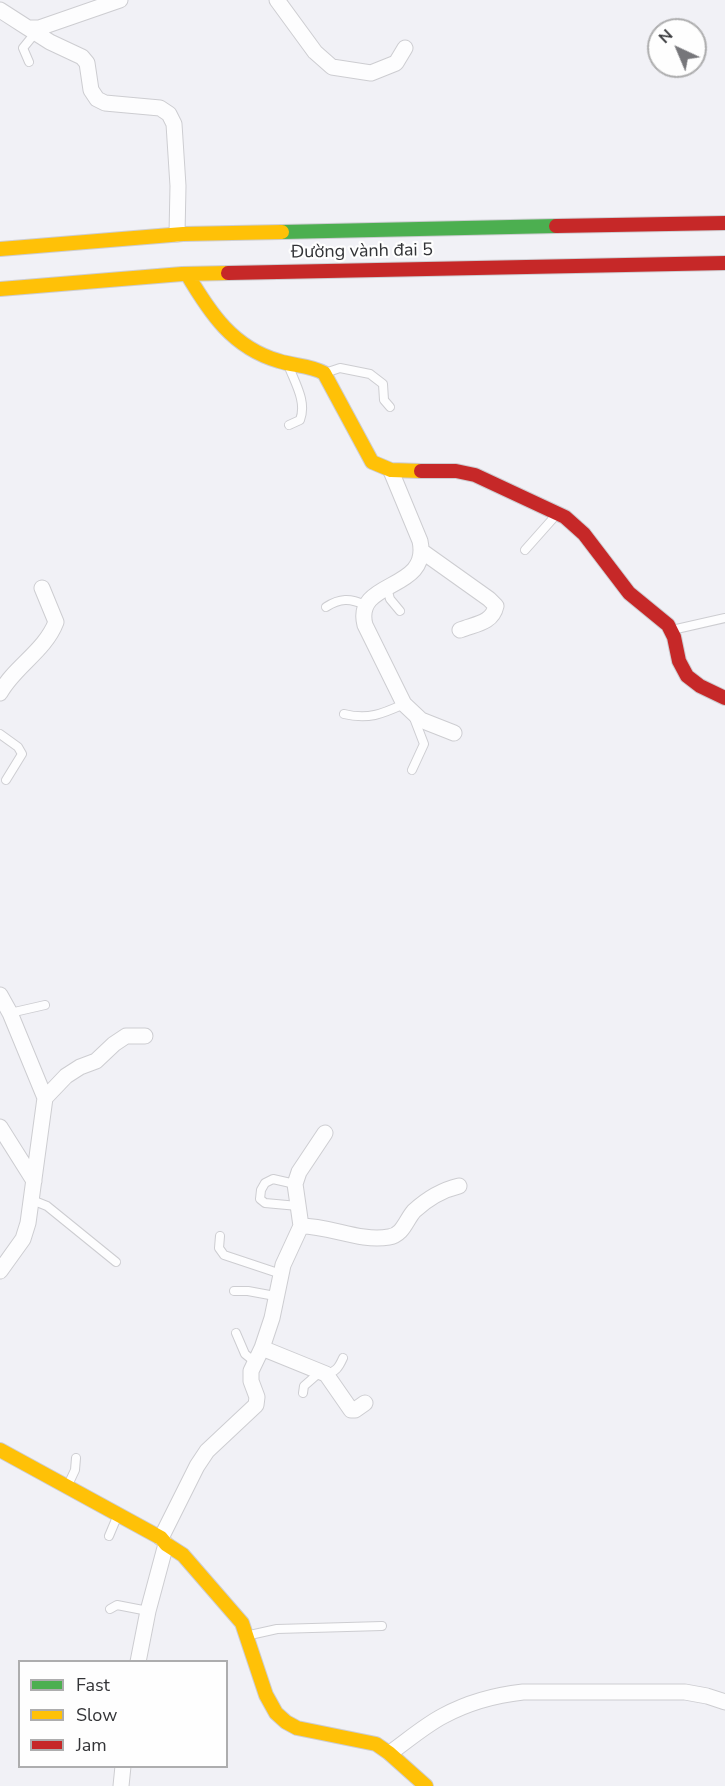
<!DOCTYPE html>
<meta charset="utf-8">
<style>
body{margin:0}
#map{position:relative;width:725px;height:1786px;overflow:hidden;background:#f1f1f6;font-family:"Nunito Sans",sans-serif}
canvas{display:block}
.legend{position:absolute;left:18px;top:1660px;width:210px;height:108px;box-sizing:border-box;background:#fefefe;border:2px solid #adadae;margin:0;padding:8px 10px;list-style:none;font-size:18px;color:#333437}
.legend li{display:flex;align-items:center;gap:12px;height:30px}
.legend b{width:30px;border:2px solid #adadae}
.north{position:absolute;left:647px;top:18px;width:60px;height:60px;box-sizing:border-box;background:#fefefe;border:2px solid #adadae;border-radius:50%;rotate:316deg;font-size:16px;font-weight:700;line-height:24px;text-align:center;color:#333437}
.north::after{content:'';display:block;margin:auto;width:21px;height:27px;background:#76767a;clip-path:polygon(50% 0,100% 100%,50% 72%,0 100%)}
</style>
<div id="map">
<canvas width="725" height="1786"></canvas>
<ul class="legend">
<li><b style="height:8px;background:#4caf50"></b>Fast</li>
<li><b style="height:8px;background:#ffc107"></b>Slow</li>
<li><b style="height:8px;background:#c62828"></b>Jam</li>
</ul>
<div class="north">N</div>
</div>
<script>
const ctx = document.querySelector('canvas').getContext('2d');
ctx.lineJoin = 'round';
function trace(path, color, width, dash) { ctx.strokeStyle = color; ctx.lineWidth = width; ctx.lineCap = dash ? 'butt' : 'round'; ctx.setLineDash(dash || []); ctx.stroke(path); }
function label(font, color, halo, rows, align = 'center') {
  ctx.font = font + ' "Nunito Sans",sans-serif'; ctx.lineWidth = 4.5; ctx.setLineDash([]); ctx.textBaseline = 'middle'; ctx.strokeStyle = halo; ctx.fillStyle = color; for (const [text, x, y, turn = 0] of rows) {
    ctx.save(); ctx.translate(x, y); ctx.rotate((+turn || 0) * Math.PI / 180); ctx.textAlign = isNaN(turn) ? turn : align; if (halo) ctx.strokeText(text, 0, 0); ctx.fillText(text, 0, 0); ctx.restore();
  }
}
const lane = new Path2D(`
 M29,62L23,48L36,32
 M289,367C295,383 307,402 300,420L289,425
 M325,373L340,368L370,374L383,384L384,400L390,407
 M525,550L557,514
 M387,588L390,599L400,611
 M326,607C340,598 350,598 365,605
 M672,630L725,618
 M344,714C368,720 382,714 404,704
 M0,734L18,747L22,754L6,780
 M412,770L424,744L414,718
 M10,1013L45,1005
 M295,1184L273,1179L265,1183L261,1190L260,1199L265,1203L298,1206
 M32,1200L47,1206L116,1262
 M220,1236L219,1248L224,1255L281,1274
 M234,1291H248L275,1296
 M236,1333L245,1354L255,1362
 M326,1374C336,1372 339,1367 343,1358
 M303,1393L304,1386L320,1372
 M68,1485L75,1470L76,1458
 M109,1536L117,1517
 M110,1609L117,1605L148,1611
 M250,1635L277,1629L382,1626`);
const street = new Path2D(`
 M277,0L315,52L332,67L371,73L396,63L405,48
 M0,10L28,28H39L120,0
 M28,28L50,42L82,57L87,63L91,90L97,99L105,103L160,108L169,114L174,124L178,186L177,234
 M391,471L420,541C431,592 353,579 365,625L404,704L421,720L454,733
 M423,552L489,599L496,606C492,624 474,624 460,630
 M0,693C14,667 45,651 56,622L42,588
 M0,995L10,1013L45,1098
 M0,1127L34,1181
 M301,1226C331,1226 359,1242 389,1237C403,1235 406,1220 414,1211C427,1199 442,1190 459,1186
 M0,1271L23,1239L28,1223L45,1098L66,1076L80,1067L96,1061L114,1044L126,1036H145
 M262,1348L326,1374L351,1410H355L365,1403
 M161,1538L197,1466L207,1451L256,1405L257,1397L251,1381V1371L262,1348L272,1318L283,1265L301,1226L295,1184L299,1172L325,1133
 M138,1662L148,1611L166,1544
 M390,1753C407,1741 424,1726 443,1716C467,1703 496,1695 523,1692H685L707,1696L725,1702
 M121,1786L123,1766`);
const fast = new Path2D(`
 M282,232L556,226`);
const slow = new Path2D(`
 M0,249L183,234L282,232
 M187,274C210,313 233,348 279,361C294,366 310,365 324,373L372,462L391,470L421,471
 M0,289L182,274L228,273
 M0,1450L161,1538L166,1544L183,1555L242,1623L266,1695L276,1713L286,1722L297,1728L376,1744L389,1753L426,1786`);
const jam = new Path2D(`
 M556,226L725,223
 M228,273L725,263
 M421,471H456L475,475L565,517L584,534L629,593L668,625L674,637L679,661L687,676L700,686L725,698`);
trace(lane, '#cdcdd1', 10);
trace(street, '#cdcdd1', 17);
trace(fast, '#cdcdd1', 16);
trace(slow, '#cdcdd1', 16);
trace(jam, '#cdcdd1', 16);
trace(lane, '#fdfdfe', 8);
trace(street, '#fdfdfe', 15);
trace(fast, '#4caf50', 14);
trace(slow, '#ffc107', 14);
trace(jam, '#c62828', 14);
label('18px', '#333437', '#fefefe', [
 ["Đường vành đai 5",362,252,-1]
]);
</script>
